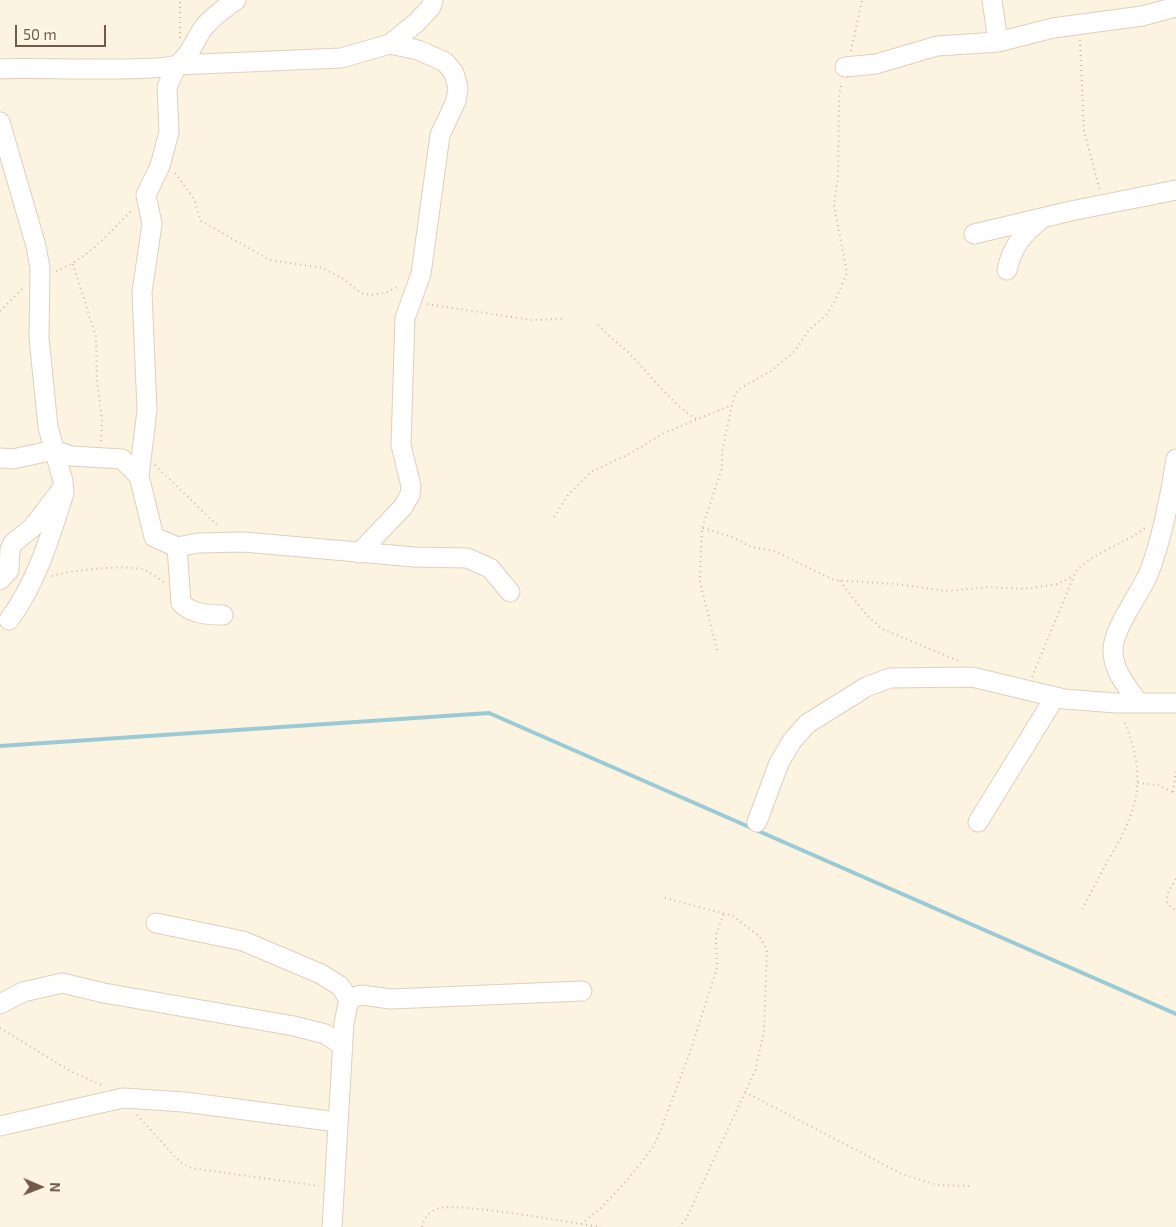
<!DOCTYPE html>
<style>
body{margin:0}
#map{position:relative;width:1176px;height:1227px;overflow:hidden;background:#fcf3e0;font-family:"Exo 2",sans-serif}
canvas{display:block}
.north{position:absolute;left:15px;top:1162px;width:50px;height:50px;-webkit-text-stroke:4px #fff7e6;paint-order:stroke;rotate:91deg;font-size:14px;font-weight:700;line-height:20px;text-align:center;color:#735a48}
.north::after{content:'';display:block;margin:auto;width:18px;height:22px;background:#735a48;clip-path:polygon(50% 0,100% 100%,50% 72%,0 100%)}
.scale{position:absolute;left:15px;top:25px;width:91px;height:22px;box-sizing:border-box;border:2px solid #735a48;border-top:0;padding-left:6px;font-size:15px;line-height:18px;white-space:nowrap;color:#735a48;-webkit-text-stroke:4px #fff7e6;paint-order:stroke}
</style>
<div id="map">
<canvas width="1176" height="1227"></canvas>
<div class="north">N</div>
<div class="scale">50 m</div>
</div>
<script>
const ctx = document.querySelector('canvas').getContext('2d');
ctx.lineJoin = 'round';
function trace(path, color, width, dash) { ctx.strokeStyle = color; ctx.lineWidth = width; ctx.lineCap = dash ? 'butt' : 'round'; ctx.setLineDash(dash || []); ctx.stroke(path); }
trace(new Path2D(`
 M0,746L489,713L1176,1014`), '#9bcad7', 4);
const minor = new Path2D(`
 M992,0L998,42
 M845,67L876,64L937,46L998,42L1053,28L1142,16L1176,7
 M0,69C28,67 164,73 178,64C191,55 195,39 204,27C213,16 225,8 236,0
 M0,122L36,246L40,268L39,338L48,427L63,481L64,493C50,537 37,582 9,620
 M974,234L1071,211L1176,190
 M1007,270C1012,247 1022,235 1040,220
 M0,458L13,459L54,450L71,456L122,459L139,476L154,537L177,547L181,603C192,614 208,615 223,615
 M139,476L147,410L142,292L152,224L146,195L160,166L169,132L167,87L177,65L341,58L390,44L416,23L431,7L433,0
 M177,547L198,543L244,542L414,557L467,558L490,568L510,592
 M359,553L403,507L410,495L411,486L401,445L405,318L421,274L440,135L456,101L458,88L454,73L445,62L418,50L390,44
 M0,580L9,570L10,550L13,543L32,528L61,490
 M1138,702C1127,687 1113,670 1113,651C1112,630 1139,595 1148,575C1161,543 1171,493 1176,459
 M757,822L779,763L792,741L807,724L866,687L890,678L972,677L1064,699L1116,703H1176
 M978,822L1055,697
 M156,923L243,941L321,974L340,986L349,999
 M0,1004L23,992L62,983L104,993L294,1026L325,1034L342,1045
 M0,1126L123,1098L184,1102L337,1122
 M332,1227L344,1023L349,999L361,995L391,999L582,991`);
trace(minor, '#e0cfbc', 21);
trace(new Path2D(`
 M180,38V0
 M1080,40L1084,131L1100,191
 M851,51L862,0
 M175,173L194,199L201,221L270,260L323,268L345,280L361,293L370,295L388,292L399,286
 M73,264L96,337L97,380L102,420L101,442
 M56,271C89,258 109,233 133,209
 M427,304L531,320L563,319
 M0,311L23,288
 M598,325C608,336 619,344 630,354C651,376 670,402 696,419
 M155,465L218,526
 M554,517L568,495L591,472L629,454L664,433L732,405
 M703,528L732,537L751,547L774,551L834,580L896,584L946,591L989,587L1025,589L1057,584L1073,576
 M52,576C72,570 125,564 145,570C152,573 159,579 165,583
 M840,581L864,612L882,629L959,661
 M717,650L700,582L702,528L722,468V451L734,397L739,389L771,371L795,351L809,330L826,315L834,303L847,273L834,205L838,177L839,96L842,82
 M1032,677L1076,571C1092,553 1125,544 1146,527
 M1138,783L1158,785L1176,794
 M1173,792L1176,770
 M1176,879C1171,888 1164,895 1168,905L1176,910
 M665,898L733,916L759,936L767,949L764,1032L755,1071L686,1219L679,1227
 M1082,909C1092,892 1100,874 1110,857C1140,806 1147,775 1123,719
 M0,1028L72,1072L104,1086
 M745,1092L902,1174L937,1185L969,1186
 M137,1115L180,1162L191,1168L319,1186
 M581,1224L601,1208L628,1179L653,1147L661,1129L689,1055L717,968L716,935L724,913
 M422,1227C424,1218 429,1211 439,1208C452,1206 465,1208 478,1209C519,1213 560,1221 601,1227`), '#d6b69c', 2, [1, 4]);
trace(minor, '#fff', 19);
</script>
